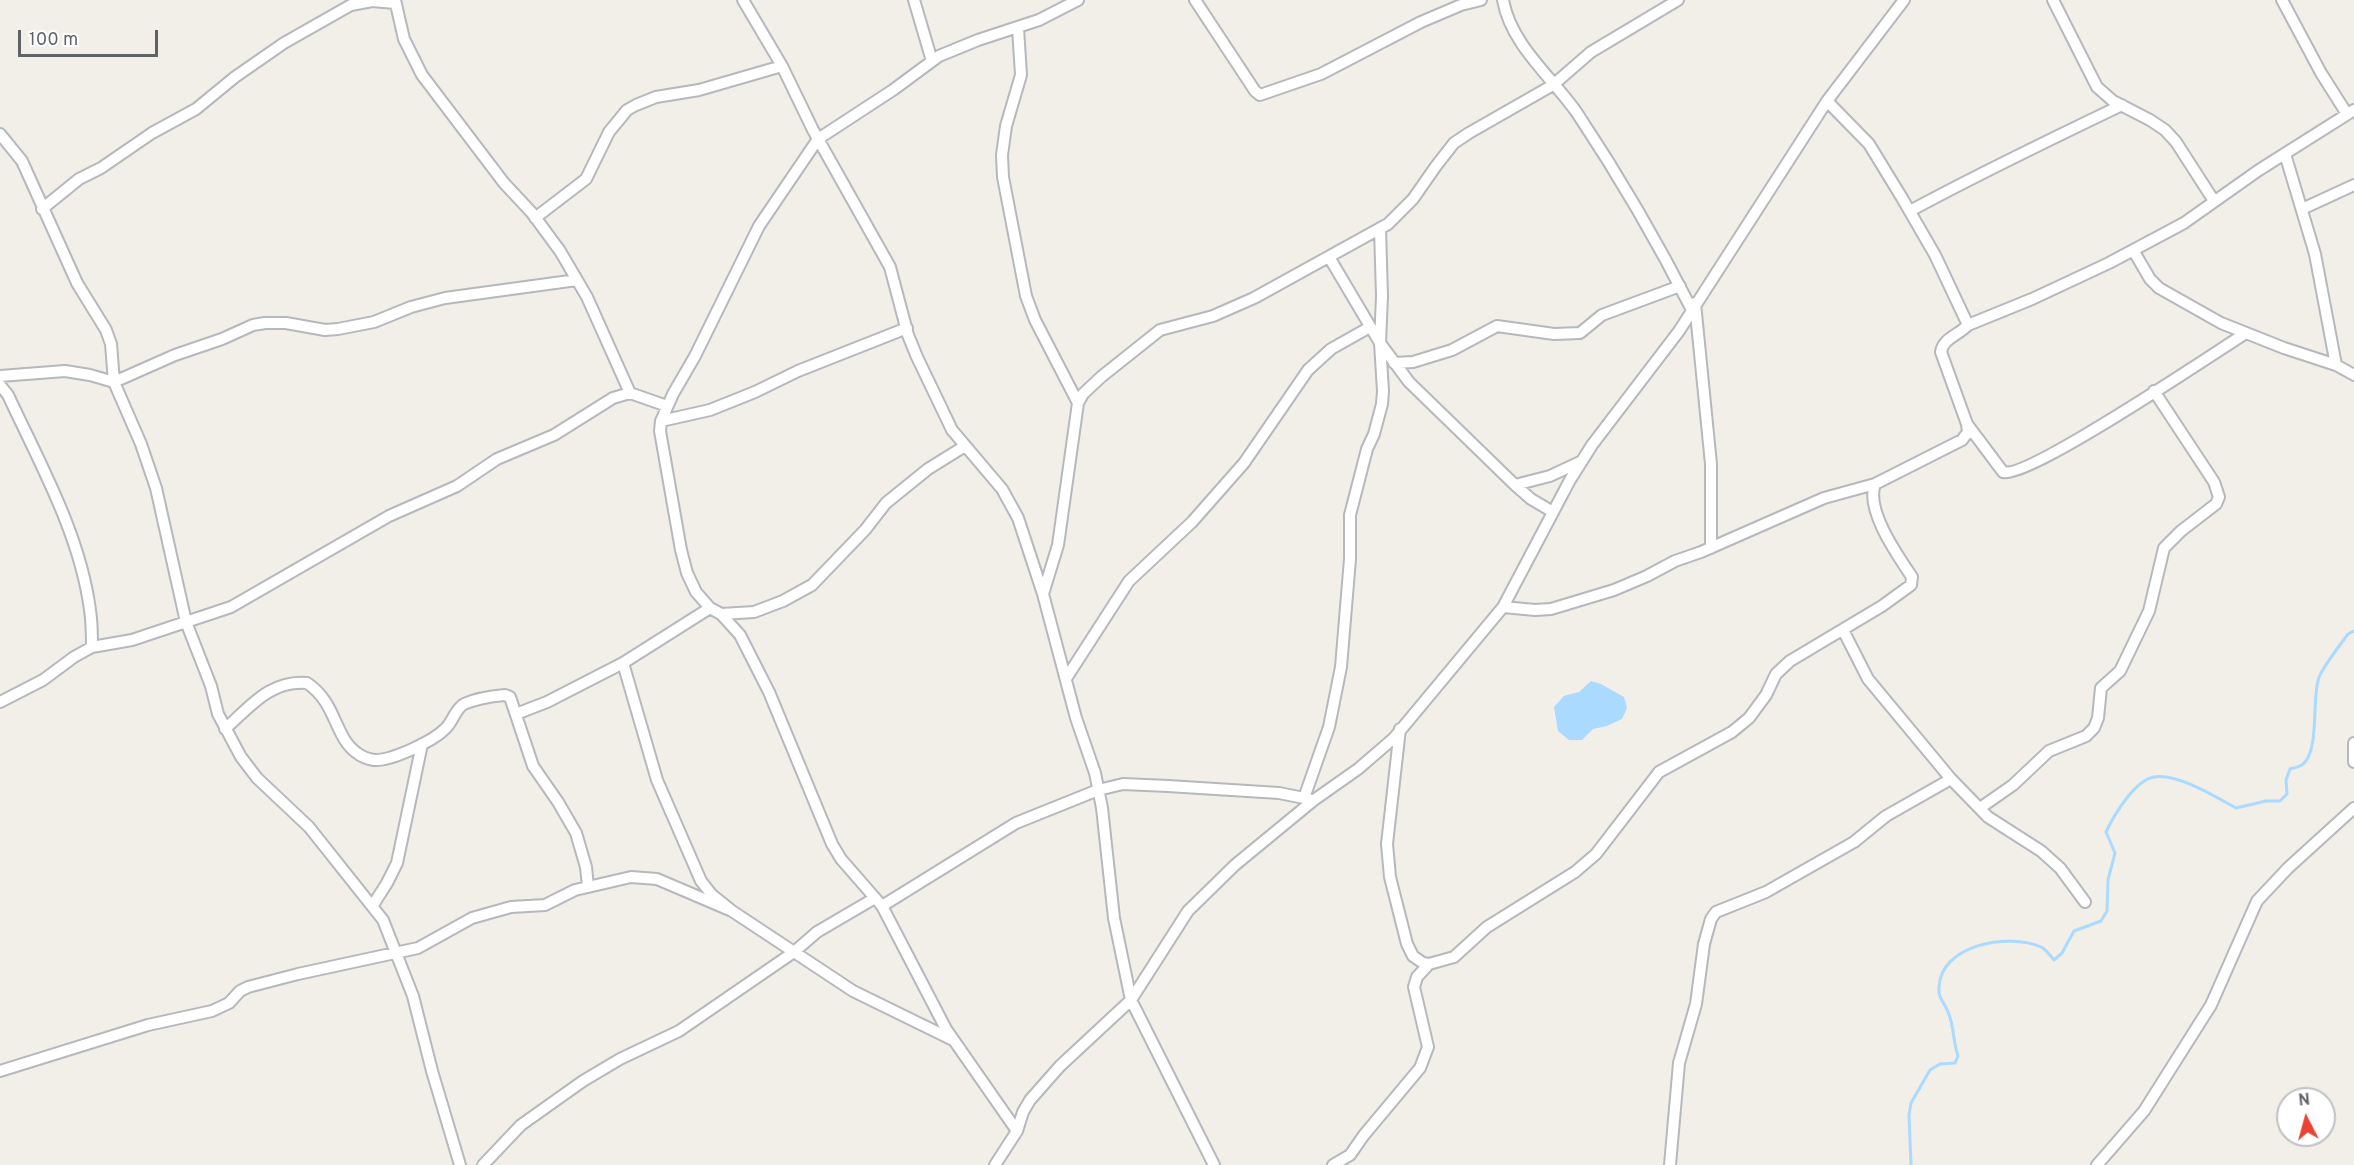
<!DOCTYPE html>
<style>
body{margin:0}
#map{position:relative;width:2354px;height:1165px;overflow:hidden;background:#f1efe8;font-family:Overpass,sans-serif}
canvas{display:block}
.north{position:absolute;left:2276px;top:1087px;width:60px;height:60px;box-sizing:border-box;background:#fff;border:2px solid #bfc1c3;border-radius:50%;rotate:354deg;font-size:16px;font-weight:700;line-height:24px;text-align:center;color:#5f6368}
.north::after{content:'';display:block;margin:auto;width:21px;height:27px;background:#ea4335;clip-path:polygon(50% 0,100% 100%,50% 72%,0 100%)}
.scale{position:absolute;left:18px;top:30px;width:140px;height:27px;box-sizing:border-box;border:3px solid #5f6368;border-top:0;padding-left:8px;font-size:18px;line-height:21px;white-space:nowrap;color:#5f6368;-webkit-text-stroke:4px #fff;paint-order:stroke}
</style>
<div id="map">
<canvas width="2354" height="1165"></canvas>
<div class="north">N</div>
<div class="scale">100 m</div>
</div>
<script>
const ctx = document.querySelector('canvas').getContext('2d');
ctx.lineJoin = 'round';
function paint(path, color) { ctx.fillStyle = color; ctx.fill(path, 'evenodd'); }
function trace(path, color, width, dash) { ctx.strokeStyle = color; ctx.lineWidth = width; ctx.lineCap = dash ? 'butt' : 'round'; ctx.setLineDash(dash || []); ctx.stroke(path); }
paint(new Path2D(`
 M1591,681L1601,684L1624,697L1627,708L1622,719L1607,726L1593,729L1582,740H1569L1558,731L1554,707L1564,696L1579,692Z`), '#aadaff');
trace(new Path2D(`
 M1911,1165L1909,1115L1911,1103L1930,1070L1940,1064L1955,1063L1958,1056C1953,1042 1954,1025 1948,1012C1944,1002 1938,998 1939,987C1941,944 2009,933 2041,947C2046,949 2050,956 2054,960L2062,953L2074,931L2101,921L2107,911L2108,880L2115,853L2106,832C2114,815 2135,780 2154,777C2177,773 2216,797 2236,808L2266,801H2280L2287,794L2286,780L2290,769C2294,768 2300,767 2303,764C2321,749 2310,692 2321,673C2329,659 2339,646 2348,634L2354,631`), '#aadaff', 3);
const street = new Path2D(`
 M395,0L404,39L422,75L504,183L532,213L560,251L587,297L630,393
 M743,0L782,66L813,130L890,267L908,335L917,357L952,430L1002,489L1018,518L1043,594L1076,718L1095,773L1102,808L1114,918L1131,1000L1214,1165
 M914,0L932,61
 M1195,0L1255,91L1260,95L1321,74L1421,22L1461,5L1481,0
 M1503,0C1511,45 1552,77 1577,113C1619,176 1658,243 1692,310
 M2053,0L2097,87L2113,101L2150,120L2165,130L2176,142L2214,201
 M2282,0L2321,73L2347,114
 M1018,28L1021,75L1006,126L1002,155L1003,177L1026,296L1035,320L1078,403
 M1827,101L1869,144L1902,198L1935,255L1968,325
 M0,134L22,161L77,283L106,330L111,344L114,382L141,444L156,488L186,622L211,686L218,714L241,757L257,778L309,827L383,920L413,996L432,1071L460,1165
 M2285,154L2315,254L2336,365
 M42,209L79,179L101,168L152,133L196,109L235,77L284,43L351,5L372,1L395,3
 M2302,209L2354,185
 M1910,211C1980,173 2051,139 2122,105
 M535,218L586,179L609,132L627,110L636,105L656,97L699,90L782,66
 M2133,250L2150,279L2159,288L2221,323L2284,348L2336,365L2354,375
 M1329,257L1380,343L1409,382L1515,485L1531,499L1553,512
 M1695,303L1711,464V548
 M2246,333C2214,353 2027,480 2003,472L1967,424L1941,352C1943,338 1959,335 1968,325L2032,299L2109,263L2184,223L2259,170L2354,110
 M1394,363L1413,362L1452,350L1497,326L1554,334L1580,333L1602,315L1680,286
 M0,376L65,371L90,375L114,382L175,355L222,339L253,325L265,323H286L325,330L338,329L374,322L411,307L445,298L577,280
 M0,385L8,395C40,464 80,534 90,610C92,622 92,635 92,647
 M661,421L710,410L755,392L798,371L907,328
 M1515,485L1550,476L1582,461
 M1043,594L1058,545L1078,403L1083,394L1101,377L1160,330L1213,316L1254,298L1388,224L1413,199L1436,166L1454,143L1469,133L1553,85L1591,52L1678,0
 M1503,607L1535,610L1551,609L1614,590L1647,576L1675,561L1701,552L1824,498L1875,484L1962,440L1968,432L1967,424
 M710,608L623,663L657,780L701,881L712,895L732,911L853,991L951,1039
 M721,614L754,612L783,601L812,585L865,530L886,503L928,469L965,446
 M1843,630L1868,679L1951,779L1988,817L2041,851L2060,868L2085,902
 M1067,677L1129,581L1192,522L1244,463L1308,370L1331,349L1370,327
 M0,702L43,680L74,657L92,647L132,640L231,607L389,516L457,486L497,459L554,435L613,398L630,393L667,406
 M516,714L547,702L623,663
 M225,729C251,706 270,680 307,683C337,703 334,737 357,753C362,757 368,759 374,760C392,761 433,741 445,729C453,722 455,709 464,704C475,699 493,696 505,695L510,697L533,766L558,802L576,833L586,867L588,887
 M1400,729L1387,844L1390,877L1407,944L1413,956L1423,963L1429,964L1454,957L1487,927L1575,872L1596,854L1659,772L1732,732L1749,718L1766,695L1776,674L1790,661L1882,606L1911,585L1912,577C1898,556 1865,510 1875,484
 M2354,743V762
 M1304,798L1329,727L1341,667L1350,559V515L1367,449L1374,434L1382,404L1383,391L1380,343L1382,296L1380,228
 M1980,808L2013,785L2049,751L2086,736L2094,728L2098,718L2101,688L2120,671L2149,611L2164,548L2181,531L2216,504L2219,497L2214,482L2154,391
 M373,905L387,883L397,863L422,744
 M882,906L1016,823L1098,790L1123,784L1168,786L1279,793L1309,799
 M0,1071L148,1025L212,1011L229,1003L240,991L248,987L298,974L418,948L472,918L511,907L545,905L575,890L631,877L657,879L732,911
 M1017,1131L946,1029L882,906L841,859L832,844L769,692L740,635L721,614L710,608L696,592L687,573L681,550L660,431L661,421L673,394L695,356L759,226L818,139L893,90L939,56L978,40L1039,20L1078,0
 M483,1165L521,1125L583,1081L620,1059L679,1031L794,952L817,932L875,898
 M995,1165L1017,1131L1023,1112L1030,1100L1060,1066L1131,1000L1188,911L1235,865L1314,800L1358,769L1394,738L1503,607L1570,480L1592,445L1679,331L1827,101L1904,0
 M1333,1165L1350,1155L1364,1135L1420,1068L1428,1047L1414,987L1417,977L1429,964
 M1670,1165L1679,1063L1696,1004L1704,944L1711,919L1716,912L1766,892L1854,842L1886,816L1951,779
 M2097,1165L2144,1111L2211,1005L2257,901L2288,868L2354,808`);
trace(street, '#b5b8bc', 14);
trace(street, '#fff', 10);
</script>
